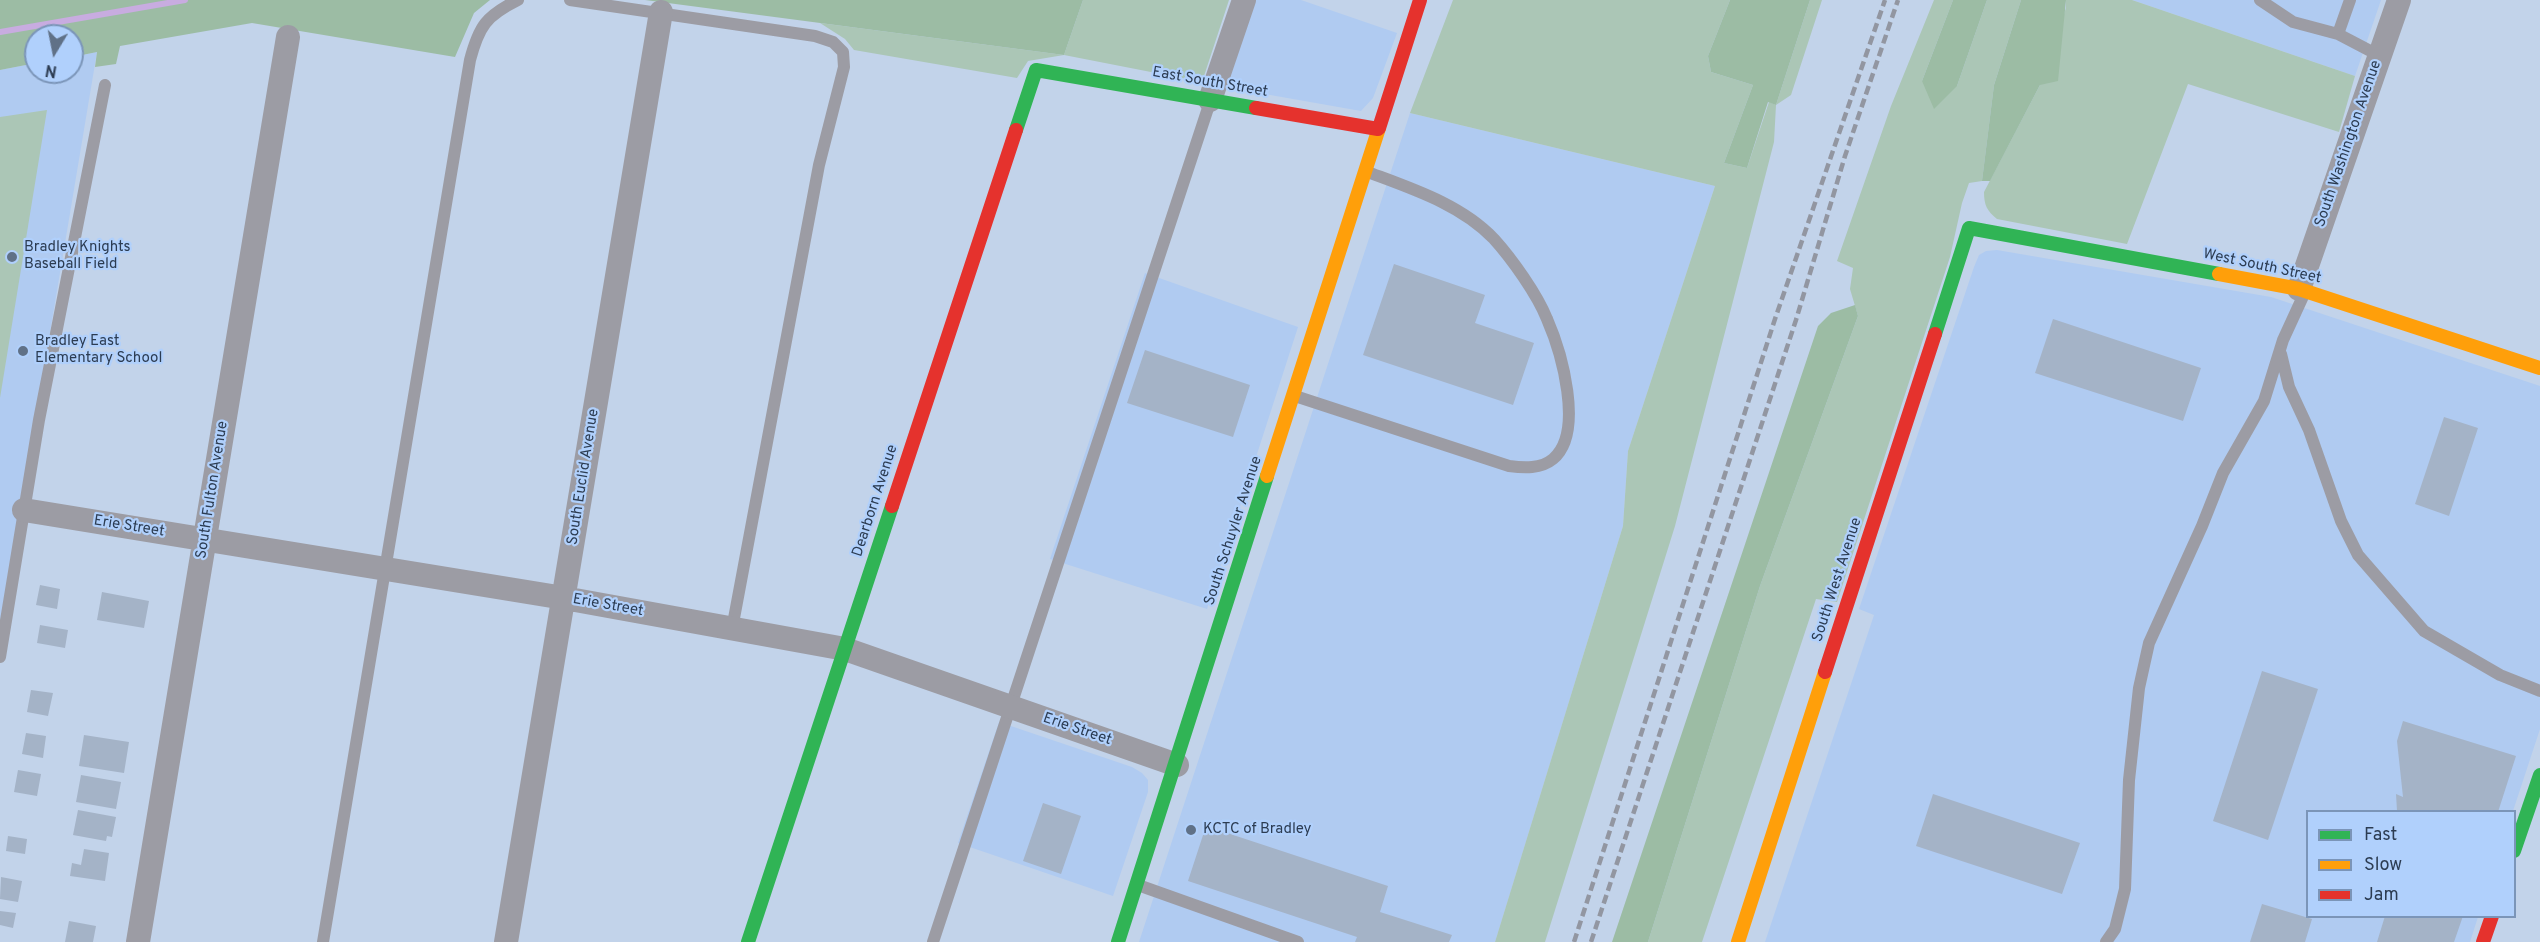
<!DOCTYPE html>
<style>
body{margin:0}
#map{position:relative;width:2540px;height:942px;overflow:hidden;background:#c2d3ea;font-family:Overpass,sans-serif}
canvas{display:block}
.legend{position:absolute;left:2306px;top:810px;width:210px;height:108px;box-sizing:border-box;background:#b0d0fc;border:2px solid #7b95b8;margin:0;padding:8px 10px;list-style:none;font-size:18px;color:#2c3c52}
.legend li{display:flex;align-items:center;gap:12px;height:30px}
.legend b{width:30px;border:2px solid #7b95b8}
.north{position:absolute;left:24px;top:24px;width:60px;height:60px;box-sizing:border-box;background:#b0d0fc;border:2px solid #7b95b8;border-radius:50%;rotate:190deg;font-size:16px;font-weight:700;line-height:24px;text-align:center;color:#2c3c52}
.north::after{content:'';display:block;margin:auto;width:21px;height:27px;background:#607187;clip-path:polygon(50% 0,100% 100%,50% 72%,0 100%)}
</style>
<div id="map">
<canvas width="2540" height="942"></canvas>
<ul class="legend">
<li><b style="height:8px;background:#30b455"></b>Fast</li>
<li><b style="height:8px;background:#ff9f0a"></b>Slow</li>
<li><b style="height:8px;background:#e5322d"></b>Jam</li>
</ul>
<div class="north">N</div>
</div>
<script>
const ctx = document.querySelector('canvas').getContext('2d');
ctx.lineJoin = 'round';
function paint(path, color) { ctx.fillStyle = color; ctx.fill(path, 'evenodd'); }
function trace(path, color, width, dash) { ctx.strokeStyle = color; ctx.lineWidth = width; ctx.lineCap = dash ? 'butt' : 'round'; ctx.setLineDash(dash || []); ctx.stroke(path); }
function label(font, color, halo, rows, align = 'center') {
  ctx.font = font + ' Overpass,sans-serif'; ctx.lineWidth = 4.5; ctx.setLineDash([]); ctx.textBaseline = 'middle'; ctx.strokeStyle = halo; ctx.fillStyle = color; for (const [text, x, y, turn = 0] of rows) {
    ctx.save(); ctx.translate(x, y); ctx.rotate((+turn || 0) * Math.PI / 180); ctx.textAlign = isNaN(turn) ? turn : align; if (halo) ctx.strokeText(text, 0, 0); ctx.fillText(text, 0, 0); ctx.restore();
  }
}
paint(new Path2D(`
 M1252,0H1301L1397,33L1373,98L1361,111L1225,87Z
 M2132,0H2381L2355,76Z
 M97,52L0,631V70L36,63V72H72V57Z
 M1410,113L1715,186L1628,451L1623,526L1495,942H1139Z
 M1997,250L2271,297L2540,386V729L2513,811L2308,812V916L2478,917L2470,942H1765L1874,615L1859,609L1974,267L1979,255L1986,251Z
 M1145,273L1298,327L1207,609L1050,559Z
 M999,722L1132,767L1142,773L1148,780V792L1113,896L958,843Z`), '#b0cbf1');
paint(new Path2D(`
 M1083,0H1229L1202,82L1064,55L1028,61L1017,78L854,50L845,39L820,23L1064,55Z
 M1453,0H1730L1708,56L1711,72L1753,85L1724,163L1747,168L1769,102L1776,105L1810,0H1822L1791,95L1776,105L1774,142L1675,526L1545,942H1495L1623,526L1628,451L1715,186L1410,113Z
 M1934,0H1953L1922,81L1957,86L1987,0H2021L1994,85L1982,181L1969,183L1962,203L1950,257L1837,602L1816,599L1702,942H1648L1760,586L1858,316L1850,289L1853,268L1837,261L1891,106Z
 M2066,0H2132L2355,76L2339,132L2188,84L2127,244L1997,219C1987,211 1984,205 1984,192L2040,85L2066,8Z
 M47,110L0,398V117Z`), '#abc6b6');
paint(new Path2D(`
 M0,0H490L474,13L455,57L252,23L120,46L116,64L95,67L97,52L72,57V36H36V63L0,70Z
 M645,0H1083L1064,55Z
 M1730,0H1810L1776,105L1768,102L1747,168L1724,163L1753,85L1711,72L1708,56Z
 M1953,0H1987L1957,86L1934,109L1922,81Z
 M2021,0H2066L2058,81L2040,85L1990,181H1982L1994,85Z
 M1855,305L1858,316L1760,586L1648,942H1612L1818,326L1831,313Z`), '#9cbca4');
trace(new Path2D(`
 M0,32L185,0`), '#c8ace0', 6);
paint(new Path2D(`
 M1394,264L1485,295L1475,323L1534,343L1513,405L1363,355Z
 M2053,319L2201,368L2183,421L2035,373Z
 M1145,350L1250,385L1233,437L1127,403Z
 M2444,417L2478,428L2449,516L2415,504Z
 M40,585L60,589L57,609L36,605Z
 M102,592L149,601L144,628L97,620Z
 M40,625L68,630L65,648L37,643Z
 M2262,671L2318,689L2268,840L2213,821Z
 M31,690L53,693L48,716L27,712Z
 M2403,721L2516,756L2498,812L2397,811L2396,794L2403,797L2397,741Z
 M26,733L46,736L43,758L22,754Z
 M84,735L129,742L124,773L79,766Z
 M18,770L41,774L37,796L14,792Z
 M81,775L121,782L116,809L76,802Z
 M1933,794L2080,843L2062,894L1916,846Z
 M1043,803L1081,816L1061,874L1023,861Z
 M78,810L116,817L112,837L107,836L106,841L73,835Z
 M1206,826L1388,886L1380,912L1452,935L1449,942H1355L1357,937L1188,881Z
 M8,836L27,839L25,854L6,851Z
 M84,849L109,853L105,881L70,876L72,863L81,865Z
 M1,877L22,881L18,902L0,899Z
 M2262,904L2312,919L2305,942H2250Z
 M0,911L16,913L13,928L0,925Z
 M2385,916H2463L2454,942H2377Z
 M69,921L96,926L93,942H65Z`), '#a4b3c7');
trace(new Path2D(`
 M570,0L815,36L833,42L843,52L844,67L819,165L732,629
 M2260,0L2293,22L2338,34
 M2350,0L2338,34L2380,56
 M2281,354L2289,387L2309,430L2341,521L2358,555L2424,631L2500,675L2540,691
 M1295,396L1509,466C1524,468 1541,469 1553,459C1585,432 1561,351 1547,319C1537,294 1512,259 1494,239C1461,204 1410,188 1365,171
 M0,657L39,420L105,85
 M1138,885L1298,942
 M323,942L470,60C479,26 486,16 518,0
 M933,942L1210,102
 M2106,942L2115,929L2125,889L2129,780L2139,688L2149,643L2202,526L2223,473L2264,401L2283,340L2305,292`), '#9c9ca4', 12);
trace(new Path2D(`
 M1210,100L1244,0
 M2299,289L2399,0
 M24,510L564,598L845,649L1177,765
 M138,942L288,37
 M506,942L661,12`), '#9c9ca4', 24);
trace(new Path2D(`
 M1016,130L1036,70L1256,108
 M1935,334L1969,228L2219,274
 M2514,851L2540,775
 M748,942L892,506
 M1118,942L1267,476`), '#30b455', 14);
trace(new Path2D(`
 M2219,274L2299,289L2540,368
 M1267,476L1379,128
 M1738,942L1825,672`), '#ff9f0a', 14);
trace(new Path2D(`
 M1256,108L1378,129
 M1379,128L1420,0
 M892,506L1016,130
 M1825,672L1935,334
 M2483,942L2492,916`), '#e5322d', 14);
trace(new Path2D(`
 M1574,942L1775,319L1885,0
 M1591,942L1796,320L1845,156L1898,0`), '#9296a1', 4.5, [9, 4.5]);
for (const [x, y, r, color] of [
 [12,257,6,"#607187"],
 [23,351,6,"#607187"],
 [1191,830,6,"#607187"]
]) { const dot = new Path2D(); dot.arc(x, y, r, 0, 2 * Math.PI); ctx.fillStyle = color; ctx.fill(dot); trace(dot, '#b0d0fc', 2); }
label('15px', '#2c3c52', '#b0d0fc', [
 ["East South Street",1210,83,10],
 ["South Washington Avenue",2349,144,-71],
 ["West South Street",2262,267,12],
 ["South Euclid Avenue",584,477,-81],
 ["South Fulton Avenue",213,490,-81],
 ["Dearborn Avenue",876,501,-72],
 ["Erie Street",129,527,9],
 ["South Schuyler Avenue",1234,531,-72],
 ["South West Avenue",1838,580,-72],
 ["Erie Street",608,606,10],
 ["Erie Street",1077,730,19]
]);
label('15px', '#2c3c52', '#b0d0fc', [
 ["Bradley Knights",24,248],
 ["Baseball Field",24,265],
 ["Bradley East",35,342],
 ["Elementary School",35,359],
 ["KCTC of Bradley",1203,830]
], 'left');
</script>
